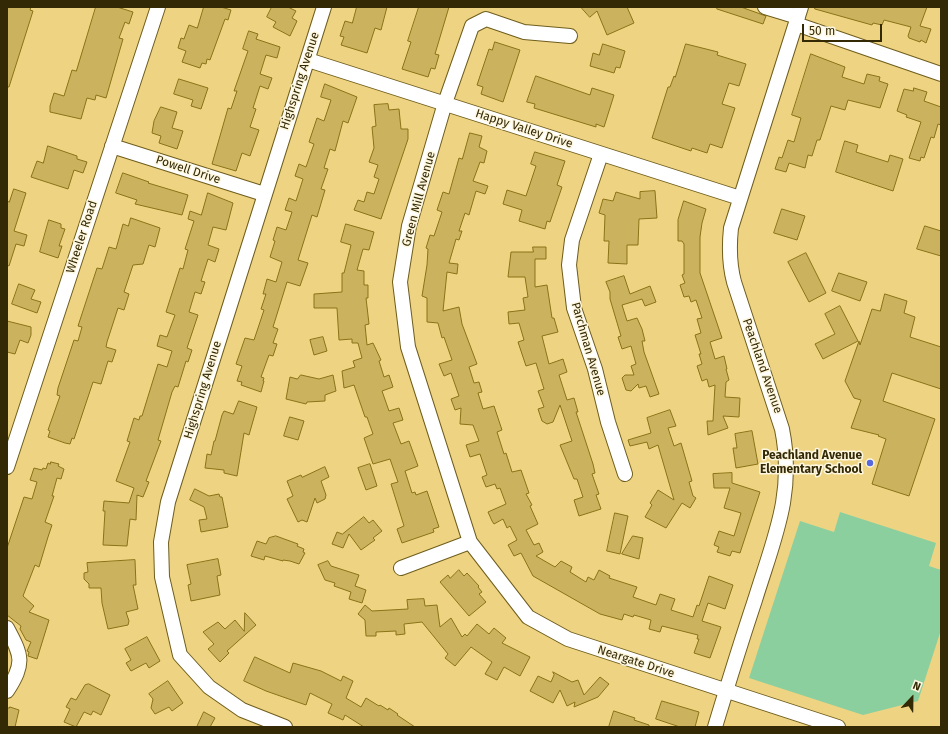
<!DOCTYPE html>
<style>
body{margin:0}
#map{position:relative;width:948px;height:734px;overflow:hidden;background:#eed482;font-family:"Fira Sans",sans-serif}
canvas{display:block}
.frame{position:absolute;inset:0;border:8px solid #342905;pointer-events:none}
.north{position:absolute;left:892px;top:678px;width:40px;height:40px;-webkit-text-stroke:3px #fef7df;paint-order:stroke;rotate:22deg;font-size:11px;font-weight:700;line-height:16px;text-align:center;color:#342905}
.north::after{content:'';display:block;margin:auto;width:14px;height:18px;background:#342905;clip-path:polygon(50% 0,100% 100%,50% 72%,0 100%)}
.scale{position:absolute;left:802px;top:24px;width:80px;height:18px;box-sizing:border-box;border:2px solid #342905;border-top:0;padding-left:5px;font-size:12px;line-height:14px;white-space:nowrap;color:#342905;-webkit-text-stroke:3px #fef7df;paint-order:stroke}
</style>
<div id="map">
<canvas width="948" height="734"></canvas>
<div class="frame"></div>
<div class="north">N</div>
<div class="scale">50 m</div>
</div>
<script>
const ctx = document.querySelector('canvas').getContext('2d');
ctx.lineJoin = 'round';
function paint(path, color) { ctx.fillStyle = color; ctx.fill(path, 'evenodd'); }
function trace(path, color, width, dash) { ctx.strokeStyle = color; ctx.lineWidth = width; ctx.lineCap = dash ? 'butt' : 'round'; ctx.setLineDash(dash || []); ctx.stroke(path); }
function label(font, color, halo, rows, align = 'center') {
  ctx.font = font + ' "Fira Sans",sans-serif'; ctx.lineWidth = 3; ctx.setLineDash([]); ctx.textBaseline = 'middle'; ctx.strokeStyle = halo; ctx.fillStyle = color; for (const [text, x, y, turn = 0] of rows) {
    ctx.save(); ctx.translate(x, y); ctx.rotate((+turn || 0) * Math.PI / 180); ctx.textAlign = isNaN(turn) ? turn : align; if (halo) ctx.strokeText(text, 0, 0); ctx.fillText(text, 0, 0); ctx.restore();
  }
}
paint(new Path2D(`
 M840,512L936,543L929,566L941,570V630L918,701L863,715L749,678L800,521L834,532Z`), '#8ccf9f');
const building = new Path2D(`
 M7,7H31L30,10L33,11L9,87H7Z
 M96,7H117L133,12L129,24L125,22L119,38L123,39L106,98L96,95L95,100L87,98L81,119L50,112V106L54,93L64,96L72,70L76,71Z
 M204,7H221L231,10L228,20L225,19L210,60L207,59L206,64L202,63L200,68L182,62L186,51L178,48L181,38L184,39L189,25L197,28Z
 M272,7H288L296,11L292,18L297,21L290,36L273,27L276,22L267,17Z
 M357,7H387L381,30L375,28L367,53L341,45L344,37L340,36L345,21L352,23Z
 M419,7H449L435,54L439,55L435,69L431,68L428,77L402,69L411,42L408,41Z
 M581,7H627L634,23L607,35L597,11L590,17Z
 M718,7H741L766,16L763,24L717,9Z
 M815,7H927L920,26L931,29L926,43L921,40L920,42L909,38L908,36L911,27L884,20L882,25L873,23L872,25L815,9Z
 M249,31L258,34L256,39L280,47L277,58L266,55L265,58L260,74L272,78L268,89L260,86L253,108L256,109L250,127L259,130L250,156L242,153L236,171L212,164L228,108L231,109L237,91H234L248,51L243,49Z
 M495,42L520,50L503,102L481,94L483,87L477,85L489,49L492,50Z
 M603,44L625,51L620,68L616,67L614,73L590,66L593,53L599,55Z
 M686,44L718,52L717,55L746,64L739,86L729,83L722,104L735,108L722,148L710,144L707,153L692,148L691,151L652,138L668,87H670L674,76L675,77Z
 M811,54L845,67L842,77L864,84L867,74L880,77L879,81L888,84L880,108L848,100L845,110L831,106L820,140H817L812,156L808,155L805,168L789,163L786,172L775,169L779,157L782,158L788,140L794,142L801,118L792,115Z
 M536,76L590,95L592,88L614,95L604,127L596,124V127L534,108L535,104L527,102Z
 M179,79L208,88L201,109L191,106L193,100L174,94Z
 M325,84L357,97L348,123L343,121L335,151L330,149L324,168L328,169L321,189L325,190L317,217L312,215L298,260L308,263L300,286L287,282L273,327L278,329L273,343L277,344L273,356L269,355L261,377L264,378L263,381H264L261,392L241,385L242,382L237,381L242,366L236,364L245,338L254,340L264,310L261,309L266,294H263L267,279L276,282L282,262L270,257L275,241L273,240L277,227L286,230L292,212L285,210L289,198L296,201L303,179L295,176L299,164L306,167L314,144L309,142L317,118L324,121L331,100L321,97Z
 M914,88L927,92L924,101L941,107V125L938,124L934,138L931,137L924,158L921,157L920,161L909,158L921,122L906,117L907,115L897,111L904,89L913,91Z
 M388,104L389,110L399,109L401,129H408V139L381,219L354,210L358,200L364,202L367,192L374,194L379,179L374,177L378,165L369,162L374,148L372,127L376,126L374,105Z
 M161,107L177,112L172,128L183,131L177,149L159,143L161,136L152,133L154,121Z
 M470,133L482,136L479,147L487,151L484,163L480,162L473,181L488,186L485,194L476,191L469,215L465,213L459,231H462L459,240L456,239L449,263L458,264L457,274L447,272L443,311L459,307L462,324L477,364L469,367L474,383L479,382L482,392L478,393L483,409L494,406L502,430L497,432L504,454L506,453L512,472L521,470L529,493L526,494L532,505L530,506L538,524L526,530L534,545L539,543L543,552L536,556L555,567L561,561L572,567L570,572L586,582L588,577L594,580L599,570L610,576L609,578L637,587L633,597L656,605L660,594L675,599L671,610L693,617L697,605L699,606L709,576L733,585L725,609L708,603L702,621L721,627L710,658L694,653L699,639H697L698,635L662,626L660,632L649,629L651,620L634,615L633,617L624,614L622,620L600,614L533,576L521,553L514,556L508,545L517,540L510,526L507,528L503,519L494,524L492,521L488,512L506,504L500,488L497,489L495,484L486,487L482,477L487,475L480,454L470,457L466,445L479,441L473,425L460,424L461,408L455,410L451,399L459,396L451,373L444,376L439,364L452,360L444,337L442,338L438,323L427,322V298L422,296L427,265L428,249L426,248L430,235L434,236L442,212L437,210L443,192L449,194L459,158L462,159Z
 M845,141L858,145L856,152L888,162L890,155L903,159L893,191L836,172Z
 M48,146L77,156V159L87,162L83,173L74,170L68,189L31,177L37,161L43,163Z
 M535,152L565,161L557,185L562,187L550,222L547,221L545,229L519,221L522,210L503,204L507,190L526,196L536,166L531,164Z
 M123,173L149,182L148,183L188,195L182,215L135,204L137,200L116,193Z
 M14,189L26,193L14,231L27,235L24,246L16,244L9,266L7,265V201L9,202Z
 M655,191L657,218L639,219L638,245H627V264L608,263L609,241H604L605,215L599,213L603,199L613,201L616,192L640,199V192Z
 M208,193L233,203L226,230L213,227L208,245L219,249L215,262L208,259L201,281L205,282L201,294L195,292L189,312L198,315L187,348L192,350L188,362L186,361L178,387L175,386L172,392L158,440L161,441L146,481L149,482L143,497L137,495L136,520L130,519L127,546L103,545L105,511H103L104,501L129,503L134,488L116,481L130,442L127,441L134,418L139,420L140,416H142L158,364L167,367L172,351L157,346L160,335L167,337L175,315L166,312L180,268L183,269L188,250L185,249L194,221L188,219L190,211L201,215Z
 M684,201L706,209L702,223L700,237V273L722,338L710,342L715,359L724,356L727,369H726L729,380L726,382L725,397L740,398L739,417L723,416L728,428L708,435L707,421H713L715,385L709,387L707,379L702,381L697,366L702,364L699,354H701L695,335L701,333L697,319L702,318L696,300L691,302L689,296L684,297L680,285L685,283L682,275L684,274V244L682,241H678V220Z
 M782,209L805,216L797,240L774,233Z
 M131,218L160,228L155,247L149,245L143,264L133,265L124,292L129,294L124,310L118,308L107,342L106,347L116,350L112,362L108,361L101,384L93,382L74,439L72,438L70,444L65,443L48,437L50,431L48,430L60,396L57,395L58,388L74,340L78,341L82,327L78,326L97,268L102,269L109,247L116,249L123,224L128,226Z
 M49,220L61,224V228L65,229L59,246H62L58,258L40,252Z
 M346,224L374,232L369,250L363,249L357,270L364,271V285H368V298H366L369,324L365,325L367,345L373,343L381,360L379,361L384,377L389,375L393,387L382,391L389,411L399,408L403,420L393,423L401,444L409,441L418,466L405,471L412,493L415,492L416,495L427,491L439,527L433,529L434,532L402,543L397,529L404,526L391,484L398,482L390,459L373,464L364,438L373,434L367,417H365L354,385L344,388L342,371L355,367L353,361L362,358L358,343H352V339L339,340L337,308H314V294L342,292V273H344L351,245L341,242Z
 M925,226L941,231V256L917,249Z
 M533,247H546V259H535V287L547,285L552,318H554L558,332L542,336L549,364L563,359L567,372L559,375L567,400L574,398L578,412H576L593,464L595,473L592,474L599,494L596,495L601,509L579,516L574,500L583,497L577,479H574L560,445L572,441L560,405L553,422L547,424L542,421L538,409L544,407L538,391L544,389L536,363L526,366L518,342L524,340L519,323L509,324L508,312L525,310L523,298L528,297L525,277H508L511,252H533Z
 M806,253L826,293L809,302L788,262Z
 M839,273L867,282L860,301L832,291Z
 M624,276L630,294L650,286L656,302L645,306L642,299L622,305L627,321L637,318L642,329L645,341H642L644,352L659,394L650,397L646,386L639,388L638,384L631,391L626,390L622,378L625,375H634L631,366L636,364L631,346L622,349L618,337L621,336L610,299V292L606,282Z
 M19,284L35,290L31,299L41,302L37,313L12,304Z
 M885,294L907,301L904,313L915,317L910,337L941,347V389L892,373L883,401L935,419L909,496L872,484L886,439L878,436L879,435L851,428L861,400L854,398L845,381L859,341L860,345L872,309L880,311Z
 M840,306L858,341L823,359L815,344L835,334L825,314Z
 M7,321L31,327V335L28,343L20,340L15,354L7,352Z
 M323,337L327,351L314,355L310,340Z
 M301,375L319,379L333,375L336,391L325,395V401L307,402L306,404L286,399L290,377L297,379Z
 M239,401L257,407L249,435L244,433L237,476L224,473V470L205,468L207,454L211,455L214,441H215L222,415L224,411L233,414Z
 M670,410L676,426L668,428L674,446L681,443L692,481L689,482L693,496L696,498L690,508L682,503L666,528L645,517L652,505L650,503L658,490L674,500L658,445L649,449L647,442L630,446L628,440L651,433L647,418Z
 M290,417L304,421L298,440L284,436Z
 M752,431L758,464L736,468L733,448H737L735,434Z
 M51,462L59,464L58,466L64,469L61,479L57,478L52,496H54L45,522L52,525L48,537L39,567L35,565L23,596L34,606L29,612L49,620L37,659L28,656L29,652L27,651L31,642L26,640L20,629L21,626L7,615V548L24,497L32,499L37,482L30,480L34,468L42,470L43,468L46,469L48,463L50,464Z
 M370,464L377,486L366,490L358,468Z
 M325,467L329,477L321,481L326,495L325,499L317,503L315,498L307,522L302,520L298,522L287,499L293,496L287,481L301,475L302,477Z
 M732,473V483L760,492L740,553L732,551L730,556L717,552L719,547L714,545L719,531L734,536L741,513L724,508L730,488H714L713,474Z
 M195,489L209,496L219,494L220,497H222L228,527L201,532L199,520L207,519L204,507L190,500Z
 M615,513L628,516L620,554L607,551Z
 M364,517L369,523L373,520L382,531L373,538L375,540L361,550L349,534L343,548L332,544L337,532L342,534Z
 M276,536L298,544L297,546L304,549L303,552L305,553L299,564L290,561L283,560V561L265,556L264,560L251,556L257,541L266,544L269,538Z
 M633,536L643,538L639,559L622,554Z
 M218,559L221,575L217,576L220,595L191,601L188,585L191,584L187,565Z
 M135,560L136,585H133L138,609L126,612L129,621L128,625L108,629L102,603L101,588H89V584L84,579V573L88,572L87,563Z
 M328,561L331,566L359,575L355,586L366,590L362,603L349,599L351,592L334,586L335,583L325,580L318,565Z
 M459,570L464,576L467,573L479,586L478,587L482,592L479,594L486,602L469,616L440,582L448,575L450,578Z
 M424,599L425,606L437,605L440,627L451,618L462,637L465,634L467,636L477,624L489,634L494,628L506,638L502,643L530,657L520,676L504,667L497,680L485,674L492,662L471,647L455,666L445,658L448,654L422,622L404,624L405,634L396,635V631L376,632V636H366L365,620L358,614L365,605L372,611L408,609L407,600Z
 M245,613L256,625L227,651L229,653L220,662L208,649L214,644L203,632L218,622L225,629L235,620L244,631Z
 M147,637L160,661L149,668L146,663L131,671L126,663L131,660L125,649Z
 M255,657L290,673L293,663L321,671L341,681L343,676L353,681L346,698L361,707L366,698L379,706L380,705L388,710L389,708L398,714L397,715L415,727H364L345,715L343,720L328,713L332,704L310,693L306,705L266,691L244,681Z
 M553,672L572,682L578,680L584,695L600,677L609,684L598,697L574,707L575,702L567,706L560,690L553,703L530,691L538,676L551,682L554,675Z
 M168,681L183,703L172,711L169,707L155,714L151,708L153,699L149,694Z
 M89,684L110,695L101,715L93,711L91,715L84,712L76,727L64,722L70,709L66,707L71,698L76,700L85,685Z
 M662,701L699,712L695,727H680L656,719Z
 M10,707L19,710L15,727H7V708H9Z
 M614,711L635,718L634,720L649,725V727H609Z
 M204,712L215,718L210,727H197Z`);
paint(building, '#cbb25e');
trace(building, '#8a7217', 1);
const minor = new Path2D(`
 M765,7L798,17
 M796,24L941,74
 M570,36L524,32L486,19L472,26L445,103L409,226L400,282L408,347L470,542L528,617L568,639L838,727
 M308,60L740,198
 M112,146L264,194
 M601,154L572,240L569,265L574,308L595,369L608,422L625,474
 M7,467L158,7
 M401,568L470,542
 M7,628C22,656 25,663 7,691
 M285,727L242,710L209,687L180,655L162,577L161,542L168,502L324,7
 M715,727C728,684 741,642 755,600C774,538 795,494 782,429L734,282C729,263 729,247 731,228L801,7`);
trace(minor, '#6f5d1c', 16);
trace(minor, '#fff', 14);
for (const [x, y, r, color] of [
 [870,463,4,"#5668de"]
]) { const dot = new Path2D(); dot.arc(x, y, r, 0, 2 * Math.PI); ctx.fillStyle = color; ctx.fill(dot); trace(dot, '#fef7df', 1.5); }
label('12px', '#342905', '#fef7df', [
 ["Highspring Avenue",300,81,-72],
 ["Happy Valley Drive",524,129,18],
 ["Powell Drive",188,170,18],
 ["Green Mill Avenue",419,199,-75],
 ["Wheeler Road",82,237,-72],
 ["Parchman Avenue",588,349,74],
 ["Peachland Avenue",762,366,71],
 ["Highspring Avenue",203,390,-73],
 ["Neargate Drive",636,662,18]
]);
label('bold 12px', '#342905', '#fef7df', [
 ["Peachland Avenue",862,456],
 ["Elementary School",862,470]
], 'right');
</script>
